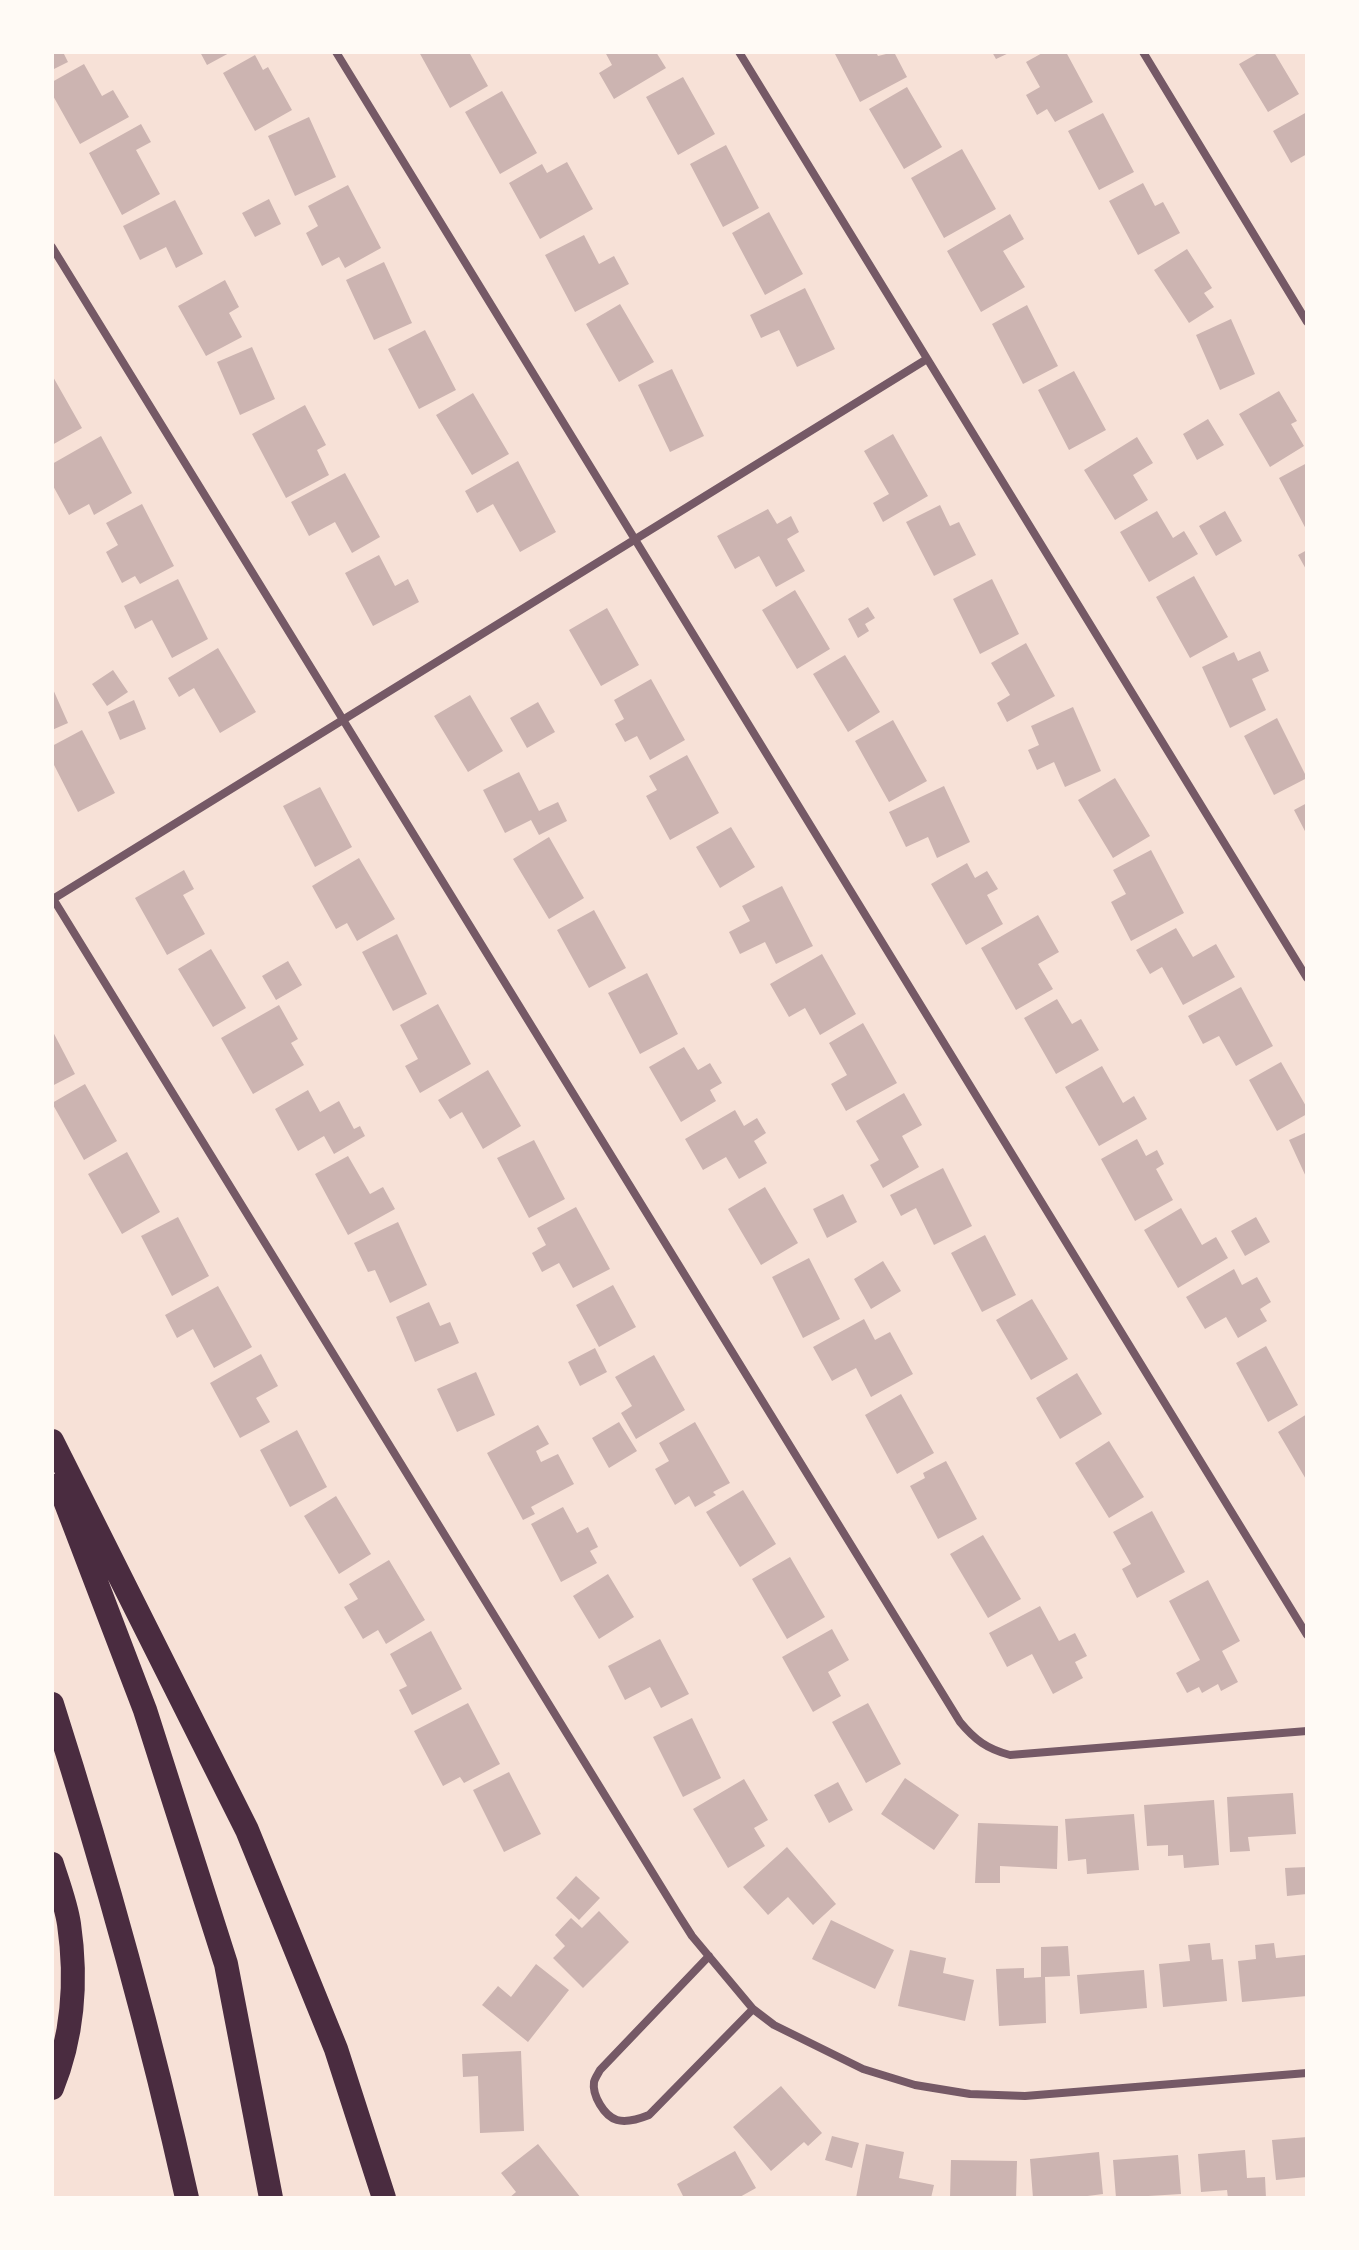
<!DOCTYPE html>
<style>
body{margin:0}
#map{position:relative;width:1359px;height:2250px;overflow:hidden;background:#f7e1d7;font-family:"Fira Sans Condensed",sans-serif}
canvas{display:block}
.frame{position:absolute;inset:0;border:54px solid #fffaf5;pointer-events:none}
</style>
<div id="map">
<canvas width="1359" height="2250"></canvas>
<div class="frame"></div>
</div>
<script>
const ctx = document.querySelector('canvas').getContext('2d');
ctx.lineJoin = 'round';
function paint(path, color) { ctx.fillStyle = color; ctx.fill(path, 'evenodd'); }
function trace(path, color, width, dash) { ctx.strokeStyle = color; ctx.lineWidth = width; ctx.lineCap = dash ? 'butt' : 'round'; ctx.setLineDash(dash || []); ctx.stroke(path); }
paint(new Path2D(`
 M52,52H63L68,62L52,70Z
 M200,52H231L207,65Z
 M419,52H469L488,86L450,108Z
 M605,52H656L666,68L614,99L599,73L612,65Z
 M834,52H876L878,56L894,52L907,77L860,102Z
 M992,52H1011L996,59Z
 M1044,52H1066L1093,102L1055,122L1047,109L1037,115L1026,95L1040,87L1026,62Z
 M1260,52H1274L1299,94L1268,112L1239,64Z
 M255,55L263,70L268,67L292,110L255,131L223,73Z
 M84,64L102,96L113,90L129,117L80,144L52,94V82Z
 M683,77L715,134L678,155L646,97Z
 M907,87L942,147L904,169L869,109Z
 M502,91L537,153L500,174L465,112Z
 M1307,112V154L1291,163L1273,131Z
 M1103,113L1134,172L1099,190L1068,131Z
 M309,117L336,177L295,196L268,136Z
 M141,124L151,142L136,150L160,194L122,215L89,153Z
 M726,145L759,208L723,227L690,164Z
 M962,149L996,209L944,238L911,178Z
 M567,162L593,209L540,239L509,183L542,164L547,173Z
 M1143,183L1155,206L1163,202L1180,233L1138,255L1109,201Z
 M348,185L381,248L345,268L339,257L322,266L306,233L318,226L308,206Z
 M269,199L281,224L255,237L242,213Z
 M175,200L203,254L176,268L166,247L140,260L123,226Z
 M769,212L803,274L765,295L732,233Z
 M1010,214L1024,239L1003,251L1025,287L981,312L947,251Z
 M584,235L599,264L614,256L629,284L575,312L545,255Z
 M1187,249L1212,288L1204,293L1214,307L1189,323L1154,270Z
 M384,262L412,323L374,340L346,280Z
 M225,280L239,307L229,313L242,337L206,356L178,306Z
 M805,288L835,349L797,367L779,330L761,338L750,315Z
 M620,304L654,362L619,382L586,324Z
 M1027,305L1058,366L1023,384L992,324Z
 M1231,319L1255,374L1220,390L1196,335Z
 M425,330L456,390L419,409L388,349Z
 M252,347L275,399L240,415L217,362Z
 M672,369L704,436L670,452L638,385Z
 M1074,371L1106,430L1069,450L1038,390Z
 M52,375L82,428L52,445Z
 M1279,391L1297,421L1291,424L1304,446L1270,467L1239,414Z
 M473,393L509,454L472,475L436,415Z
 M305,405L326,445L317,450L329,475L286,498L252,434Z
 M1208,419L1224,445L1197,460L1183,434Z
 M893,434L928,496L883,522L873,503L889,494L864,451Z
 M101,436L132,493L94,515L89,504L69,515L52,484V464Z
 M1137,437L1153,463L1133,475L1148,500L1115,520L1084,470Z
 M518,461L556,532L520,552L493,504L477,513L465,491Z
 M1307,463V531L1279,478Z
 M345,473L380,537L352,553L335,522L309,536L291,502Z
 M142,504L174,566L140,584L135,576L122,583L106,552L118,545L106,523Z
 M940,505L950,526L959,522L976,555L934,576L906,522Z
 M768,509L777,524L791,516L799,532L787,539L805,571L776,587L759,556L735,569L717,536Z
 M1157,511L1173,538L1184,531L1198,554L1149,582L1120,532Z
 M1225,511L1242,541L1216,556L1199,526Z
 M1307,550V571L1298,555Z
 M379,555L395,586L408,579L419,602L373,626L345,573Z
 M1194,576L1228,637L1190,658L1156,597Z
 M178,579L208,639L172,658L152,620L135,629L124,606Z
 M992,579L1019,634L980,654L953,599Z
 M795,590L830,649L797,669L762,610Z
 M868,607L875,618L865,624L869,631L858,638L848,619Z
 M607,608L639,665L601,686L569,630Z
 M1026,643L1055,696L1007,722L997,703L1010,695L991,663Z
 M218,648L256,712L220,733L194,688L179,697L168,678Z
 M1260,651L1269,671L1252,679L1266,710L1230,728L1202,667L1234,652L1238,661Z
 M845,655L880,712L848,732L813,674Z
 M113,670L128,692L107,706L92,684Z
 M651,679L685,740L650,760L637,736L625,742L615,724L624,719L614,700Z
 M52,687L68,723L52,730Z
 M470,695L503,751L468,772L434,716Z
 M134,700L146,729L120,740L108,712Z
 M538,702L555,732L527,748L510,718Z
 M1073,707L1101,771L1065,787L1054,762L1037,770L1028,750L1039,745L1031,726Z
 M1277,718L1307,778L1274,795L1244,736Z
 M893,720L927,781L889,802L855,741Z
 M82,730L115,793L78,812L52,761V746Z
 M687,755L719,813L670,840L646,796L657,790L649,776Z
 M519,772L539,811L558,802L567,821L539,835L531,820L505,833L483,790Z
 M1115,778L1150,836L1113,858L1078,800Z
 M944,786L970,842L937,858L928,837L906,847L889,812Z
 M320,787L352,847L315,867L283,806Z
 M1307,803V835L1294,810Z
 M731,827L755,867L720,888L696,847Z
 M549,837L584,898L549,919L513,859Z
 M1151,850L1184,913L1131,941L1111,902L1126,894L1113,870Z
 M359,858L395,919L357,941L347,923L336,929L312,886Z
 M967,863L975,878L987,871L998,889L987,895L1003,924L966,945L931,884Z
 M184,870L194,889L183,895L205,934L167,955L135,898Z
 M782,886L813,946L776,964L765,942L740,954L729,932L750,921L742,906Z
 M594,910L626,968L589,988L557,930Z
 M1038,915L1059,952L1038,964L1053,989L1016,1010L981,948Z
 M1176,928L1193,957L1216,944L1235,977L1183,1005L1162,967L1150,974L1136,950Z
 M397,934L427,994L393,1011L362,952Z
 M211,949L246,1008L213,1027L178,969Z
 M822,954L856,1014L820,1035L805,1008L789,1017L770,984Z
 M288,961L302,985L276,1000L262,976Z
 M647,973L678,1034L640,1054L608,993Z
 M1241,987L1273,1046L1236,1066L1219,1036L1203,1044L1188,1016Z
 M1057,999L1072,1024L1081,1019L1099,1050L1056,1074L1024,1018Z
 M438,1004L471,1064L420,1093L405,1066L418,1059L400,1025Z
 M279,1005L298,1039L291,1043L304,1065L253,1094L221,1038Z
 M863,1023L897,1083L846,1111L831,1084L847,1075L829,1043Z
 M52,1030L75,1074L52,1086Z
 M684,1047L698,1070L710,1063L722,1083L710,1090L716,1101L681,1122L649,1067Z
 M1281,1062L1307,1108V1114L1277,1131L1249,1080Z
 M1102,1066L1123,1103L1134,1096L1147,1119L1099,1146L1065,1087Z
 M488,1070L521,1126L483,1149L462,1112L450,1119L438,1100Z
 M85,1084L117,1141L84,1160L52,1103Z
 M308,1090L320,1112L339,1101L354,1129L360,1126L365,1136L334,1154L324,1136L298,1151L275,1109Z
 M904,1093L922,1125L902,1136L919,1167L883,1188L870,1165L879,1160L856,1121Z
 M735,1110L744,1126L757,1118L766,1133L754,1141L767,1163L739,1179L726,1157L703,1170L685,1139Z
 M1307,1132V1179L1289,1140Z
 M1137,1139L1146,1156L1157,1150L1164,1164L1156,1169L1173,1200L1135,1221L1101,1159Z
 M534,1140L565,1199L529,1218L497,1158Z
 M127,1152L160,1212L122,1234L88,1174Z
 M348,1156L370,1194L383,1187L395,1209L348,1235L315,1174Z
 M943,1168L972,1226L934,1245L916,1208L901,1216L890,1195Z
 M765,1187L798,1243L761,1265L728,1209Z
 M843,1194L857,1222L827,1238L813,1209Z
 M576,1207L610,1269L573,1288L559,1263L542,1272L532,1253L546,1245L537,1228Z
 M1181,1208L1202,1245L1216,1237L1228,1258L1178,1288L1144,1230Z
 M178,1217L209,1276L172,1296L141,1236Z
 M1256,1217L1270,1242L1245,1256L1231,1231Z
 M398,1222L427,1285L390,1303L375,1270L368,1272L354,1243Z
 M985,1235L1016,1295L982,1312L951,1253Z
 M809,1258L840,1319L803,1338L772,1277Z
 M883,1261L901,1291L871,1309L854,1279Z
 M1234,1269L1242,1285L1257,1277L1271,1302L1260,1309L1267,1321L1238,1338L1226,1317L1205,1329L1186,1297Z
 M613,1285L636,1327L599,1347L576,1305Z
 M218,1286L252,1347L214,1368L193,1329L177,1338L165,1315Z
 M1032,1299L1068,1359L1031,1380L996,1320Z
 M429,1302L440,1326L450,1322L459,1343L415,1362L396,1317Z
 M864,1319L875,1340L890,1332L913,1374L871,1397L856,1368L832,1381L813,1347Z
 M1266,1346L1298,1405L1268,1422L1236,1363Z
 M595,1348L607,1372L580,1386L568,1362Z
 M261,1354L278,1386L256,1398L270,1422L240,1438L210,1383Z
 M654,1355L685,1410L636,1439L621,1413L632,1406L615,1377Z
 M476,1372L495,1415L457,1432L437,1389Z
 M1077,1373L1102,1414L1060,1439L1036,1398Z
 M901,1394L934,1453L897,1474L865,1415Z
 M1307,1414V1481L1278,1432Z
 M619,1422L637,1451L609,1468L592,1438Z
 M695,1422L730,1483L713,1492L716,1495L695,1507L689,1496L675,1505L655,1469L669,1461L659,1443Z
 M538,1425L549,1444L536,1451L541,1462L558,1454L574,1484L531,1507L535,1514L523,1520L487,1453Z
 M297,1430L327,1487L290,1507L260,1450Z
 M1109,1441L1144,1497L1109,1518L1075,1463Z
 M946,1461L977,1519L938,1539L910,1486L925,1478L923,1473Z
 M743,1490L776,1544L740,1567L706,1512Z
 M336,1496L371,1554L339,1574L304,1516Z
 M563,1507L577,1533L588,1527L598,1547L590,1551L597,1563L561,1582L531,1524Z
 M1152,1511L1185,1572L1137,1598L1122,1569L1131,1564L1113,1532Z
 M983,1535L1021,1599L988,1618L950,1554Z
 M790,1557L825,1617L787,1639L752,1579Z
 M389,1560L425,1620L386,1644L378,1630L363,1639L344,1607L358,1599L349,1584Z
 M608,1574L634,1617L599,1639L573,1596Z
 M1208,1580L1240,1641L1222,1651L1238,1682L1221,1691L1218,1684L1202,1693L1199,1687L1187,1693L1176,1673L1200,1660L1169,1601Z
 M1040,1606L1059,1641L1075,1633L1087,1656L1075,1662L1083,1678L1053,1694L1032,1654L1007,1667L989,1633Z
 M832,1629L849,1660L828,1672L841,1696L813,1712L782,1657Z
 M431,1631L462,1689L412,1715L399,1690L407,1686L390,1654Z
 M660,1639L689,1694L661,1708L650,1687L625,1700L608,1666Z
 M468,1703L500,1764L464,1783L460,1777L443,1786L414,1731Z
 M868,1703L901,1764L866,1783L832,1722Z
 M692,1718L721,1778L683,1797L653,1737Z
 M509,1772L541,1834L504,1852L473,1790Z
 M905,1778L959,1815L934,1850L881,1814Z
 M744,1779L768,1820L754,1828L765,1846L728,1868L693,1809Z
 M838,1782L853,1810L829,1823L814,1795Z
 M1293,1793L1296,1834L1248,1837L1250,1851L1230,1852L1227,1797Z
 M1214,1800L1219,1865L1184,1868L1183,1855L1168,1856V1845L1147,1846L1144,1805Z
 M1134,1814L1139,1870L1087,1874L1086,1859L1068,1861L1065,1819Z
 M978,1823L1058,1826L1057,1869L1000,1866V1883H975Z
 M787,1847L836,1904L813,1925L788,1897L768,1915L743,1887Z
 M1307,1867V1894L1287,1896L1285,1868Z
 M576,1876L600,1898L579,1920L556,1898Z
 M599,1911L629,1942L583,1988L553,1958L565,1946L555,1935L571,1918L582,1928Z
 M831,1920L894,1950L875,1989L812,1959Z
 M1210,1943L1212,1960L1223,1959L1227,2001L1163,2007L1159,1964L1190,1961L1188,1945Z
 M1274,1943L1276,1958L1305,1955L1307,1996L1242,2002L1238,1961L1256,1959L1255,1945Z
 M1068,1946L1070,1976L1045,1977L1046,2023L999,2026L996,1969L1024,1968V1978L1041,1977V1947Z
 M910,1950L946,1958L943,1973L974,1980L965,2021L898,2006Z
 M536,1964L569,1990L528,2042L482,2005L498,1986L511,1997Z
 M1144,1970L1147,2008L1080,2014L1077,1975Z
 M521,2051L524,2131L480,2133L478,2076L463,2077L462,2054Z
 M781,2086L822,2133L808,2146L804,2142L771,2171L733,2127Z
 M832,2136L859,2143L852,2168L825,2160Z
 M1307,2137V2177L1276,2180L1272,2140Z
 M538,2144L581,2198H509L516,2192L501,2173Z
 M866,2144L904,2152L899,2178L934,2185L931,2198H856Z
 M1245,2150L1247,2178L1265,2177L1266,2198H1228L1227,2190L1201,2192L1198,2154Z
 M735,2151L756,2188L738,2198H684L677,2184Z
 M1099,2152L1103,2194L1072,2198H1033L1030,2159Z
 M1178,2155L1181,2194L1116,2198L1113,2160Z
 M951,2160L1017,2161L1016,2198H950Z`), '#ccb4b1');
trace(new Path2D(`
 M336,52L1307,1635
 M739,52L1307,978
 M1143,52L1307,322
 M52,247L960,1722C975,1740 987,1749 1010,1755L1307,1731
 M52,897L678,1914L692,1936L753,2009L774,2025L863,2069L915,2085L970,2094L1025,2096L1307,2073
 M53,899L927,359
 M709,1956L600,2070C598,2074 595,2078 594,2082C592,2095 604,2116 617,2120C627,2123 639,2119 649,2115L753,2009`), '#755966', 8);
trace(new Path2D(`
 M52,1441L247,1830L336,2049L384,2198
 M59,1485L145,1710L226,1964L271,2198
 M52,1704C104,1867 150,2031 187,2198
 M52,1864C58,1883 66,1904 69,1924C77,1979 73,2036 52,2088`), '#4a2c40', 24);
</script>
